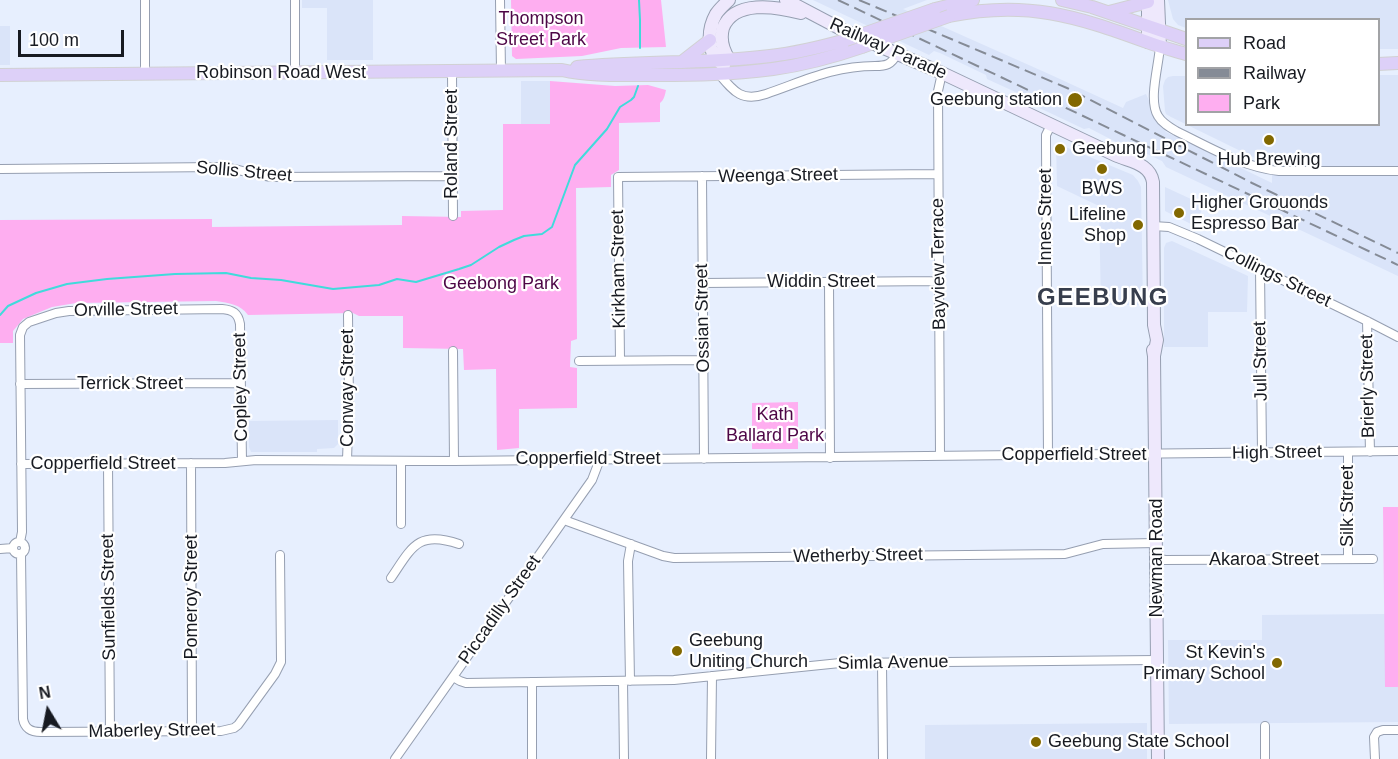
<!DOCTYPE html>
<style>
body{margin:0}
#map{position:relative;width:1398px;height:759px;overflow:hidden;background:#e7effe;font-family:Arial,sans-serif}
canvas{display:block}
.legend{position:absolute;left:1185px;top:18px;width:195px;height:108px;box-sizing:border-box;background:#fff;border:2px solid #a2a3a6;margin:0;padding:8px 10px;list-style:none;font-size:18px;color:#171a21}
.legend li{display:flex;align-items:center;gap:12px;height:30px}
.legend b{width:30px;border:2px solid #a2a3a6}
.north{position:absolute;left:18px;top:681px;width:60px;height:60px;-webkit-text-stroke:4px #fff;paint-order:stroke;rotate:350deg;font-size:16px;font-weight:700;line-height:24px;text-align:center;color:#171a21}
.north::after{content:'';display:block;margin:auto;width:21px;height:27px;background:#171a21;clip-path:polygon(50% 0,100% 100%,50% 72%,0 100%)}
.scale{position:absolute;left:18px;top:30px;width:106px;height:27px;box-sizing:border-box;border:3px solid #171a21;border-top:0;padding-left:8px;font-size:18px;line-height:21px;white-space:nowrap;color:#171a21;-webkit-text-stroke:4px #fff;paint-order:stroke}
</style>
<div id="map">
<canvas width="1398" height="759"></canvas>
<ul class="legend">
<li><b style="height:8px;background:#ddd0f8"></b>Road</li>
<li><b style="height:8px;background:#858b96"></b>Railway</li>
<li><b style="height:16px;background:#feaef0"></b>Park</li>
</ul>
<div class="north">N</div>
<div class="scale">100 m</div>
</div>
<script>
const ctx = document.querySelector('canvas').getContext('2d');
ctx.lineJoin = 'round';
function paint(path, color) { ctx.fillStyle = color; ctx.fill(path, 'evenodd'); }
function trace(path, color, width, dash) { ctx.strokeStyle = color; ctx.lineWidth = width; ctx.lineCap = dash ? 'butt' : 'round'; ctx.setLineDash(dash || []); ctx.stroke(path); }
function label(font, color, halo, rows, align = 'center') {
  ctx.font = font + ' Arial,sans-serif'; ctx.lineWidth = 4.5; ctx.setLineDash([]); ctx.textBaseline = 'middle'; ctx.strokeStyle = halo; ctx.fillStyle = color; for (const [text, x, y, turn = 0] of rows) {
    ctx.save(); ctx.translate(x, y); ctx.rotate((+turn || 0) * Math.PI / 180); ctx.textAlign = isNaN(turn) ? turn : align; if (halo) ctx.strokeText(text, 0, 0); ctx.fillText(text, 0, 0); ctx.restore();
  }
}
paint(new Path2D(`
 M302,0H373V60H327V8H302Z
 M813,0H927L903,9L1049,74L1123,108L1126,102L1146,94L1151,105L1154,116L1166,132L1272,183V164L1263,162L1171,117L1166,114L1165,111L1163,86L1165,80L1168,77L1173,76H1186V124H1378L1379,75H1398V276L1166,167L1162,161L1145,153L1143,156L1089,128L1084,129L1029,103L1022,95L987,79L986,75L940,53L934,51L929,55Z
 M1168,0H1398V49H1379L1378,20H1186V28L1178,25L1173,19Z
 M0,26H10V65H0Z
 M521,81H550V124H521Z
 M1056,143L1133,175L1138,181L1141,187L1143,305H1101L1099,206L1057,186Z
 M1165,187L1204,205L1195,226L1165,211Z
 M1172,241L1248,276L1247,312H1208V347H1164V248L1166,243Z
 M338,420V444L334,448L317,449V452H251L249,447V421Z
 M1385,614V686L1398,687V722L1169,724L1168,640H1262V615Z
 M1147,723V759H925V725Z`), '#dae4f9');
paint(new Path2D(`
 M511,0H661L666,47L621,48L582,56L516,59L512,56Z
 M550,81L615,86L648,85L666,90C665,95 664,100 660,103V122L619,123V170L611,175V187L576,188L577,339L571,341L570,367L577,368V408L519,409V448L497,450L496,369L464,370L463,349L403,348V316H359L353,313L248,315C240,304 229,303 216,301L76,303L52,307L23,319L13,331V343H0V220L212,219V227L402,225V216L461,217V211L503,210V124H550Z
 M798,402V449H752V403Z
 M1383,507H1398V687H1385Z`), '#feaef0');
trace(new Path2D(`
 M639,0L640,20V48
 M0,315L8,306L36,293L67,284L107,279L175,274L226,273L251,278L281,280L333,289L379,285L397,279L416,282L459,269L471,265L499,247L514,240L524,236L542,234L552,227L575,165L607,129L620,107L631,100L634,97L638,86`), '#40dbdb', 2);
const minor = new Path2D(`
 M145,0V74
 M295,0V73
 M500,0L501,71
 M1160,46C1159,65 1148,100 1158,116C1162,123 1169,127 1176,131C1209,147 1242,167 1279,171H1398
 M452,72L453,216
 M719,74C734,92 742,102 766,94C804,81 833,66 875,66C886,66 891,65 897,54
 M0,169L220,167C238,168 255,176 273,177L452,176
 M702,176L704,459
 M1153,226L1169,227L1198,239L1367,321L1398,337
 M1260,269L1262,453
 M829,282L830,458
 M703,283L940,281
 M1367,321L1370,452
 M453,351L454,461
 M620,360L618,177L938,174
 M579,361L704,360
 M20,384L240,383
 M1048,455L1046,145V135L1051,125
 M940,456L938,91L942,73
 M347,460L349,402L348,315
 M401,461V524
 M108,463L110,732
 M191,463L192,731
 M21,464L225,463L256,460L454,461L1398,451
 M564,520L663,556L674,558L1065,554L1103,544L1156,543
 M20,542L22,532L20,335L23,327L29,322L56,313L69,311L222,309C233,310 238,313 240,324L242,461
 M13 548a6 6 0 1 1 12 0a6 6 0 1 1-12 0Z
 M0,549L13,548
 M21,554L23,719C25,729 31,732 41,732L221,731L234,728L238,725L275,674L281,662L280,555
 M1156,558L1165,560L1373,559
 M1348,559V452
 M391,578C412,547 418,530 459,544
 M882,663L883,759
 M453,677L460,681L466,683L674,680L840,663L1157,660
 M623,681L624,759
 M630,681L628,561L631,544
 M532,682V759
 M1265,726V759
 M395,759L592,480L600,459
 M711,759L712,676
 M1375,759L1374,737L1377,732L1383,730H1398`);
const secondary = new Path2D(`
 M786,0L841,29L886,49L942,73L1115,155C1130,162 1150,163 1153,182L1154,325L1157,340L1154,356
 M1158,0L1160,46
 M1148,42V0
 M729,59C723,50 720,39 723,28C734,0 775,6 801,13
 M724,65C706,55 707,30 716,14C720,8 725,4 729,0
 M1153,350L1154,356L1158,759`);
const primary = new Path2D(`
 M1062,0L1092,7L1186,39
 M935,9L973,0
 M1109,12L1148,2
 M949,16C1026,0 1076,16 1147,42C1160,47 1173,50 1186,54
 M683,61L710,40
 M1378,64L1398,63
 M577,67C641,61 706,64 770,56C796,53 821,47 846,40
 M0,75L562,70C588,76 617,75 644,75C687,75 730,75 773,69C803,65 833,57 862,47`);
trace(minor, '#969fb1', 10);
trace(secondary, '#969fb1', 14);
trace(primary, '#d1d1d3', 14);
trace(minor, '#fff', 8);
trace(secondary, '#eee8fc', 12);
trace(primary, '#ddd0f8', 12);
trace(new Path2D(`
 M838,0L1398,265
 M859,0L1067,88L1252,183L1398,253`), '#858b96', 2, [12, 6]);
const primaryBridge = new Path2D(`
 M846,40L935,9
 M862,47L949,16`);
trace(primaryBridge, '#d1d1d3', 14, []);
trace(primaryBridge, '#ddd0f8', 12);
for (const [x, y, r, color] of [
 [1075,100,8,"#826800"],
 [1269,140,6,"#826800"],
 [1060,149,6,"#826800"],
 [1102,169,6,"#826800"],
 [1179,213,6,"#826800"],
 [1138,225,6,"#826800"],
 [677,651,6,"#826800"],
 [1277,663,6,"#826800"],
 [1036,742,6,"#826800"]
]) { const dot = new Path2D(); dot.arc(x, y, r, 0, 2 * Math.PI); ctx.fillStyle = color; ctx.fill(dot); trace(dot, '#fff', 2); }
label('18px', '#4d0646', '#fff', [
 ["Thompson",541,19],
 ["Street Park",541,40],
 ["Geebong Park",501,284],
 ["Kath",775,415],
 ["Ballard Park",775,436]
]);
label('18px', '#171a21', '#fff', [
 ["Railway Parade",888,49,24],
 ["Robinson Road West",281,73],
 ["Roland Street",452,144,-90],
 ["Sollis Street",244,172,5],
 ["Weenga Street",778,176,-1],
 ["Innes Street",1046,217,-90],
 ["Bayview Terrace",939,264,-91],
 ["Kirkham Street",619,269,-91],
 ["Collings Street",1277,277,26],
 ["Widdin Street",821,282],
 ["Orville Street",126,310,-1],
 ["Ossian Street",703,318,-91],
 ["Jull Street",1261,361,-91],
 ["Terrick Street",130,384],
 ["Brierly Street",1368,386,-91],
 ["Copley Street",241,387,-91],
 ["Conway Street",348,388,-90],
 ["High Street",1277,453,-1],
 ["Copperfield Street",1074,455],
 ["Copperfield Street",588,459],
 ["Copperfield Street",103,464],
 ["Silk Street",1348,506,-90],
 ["Wetherby Street",858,556,-1],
 ["Newman Road",1157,558,-90],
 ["Akaroa Street",1264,560],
 ["Sunfields Street",109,597,-91],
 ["Pomeroy Street",192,597,-90],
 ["Piccadilly Street",500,610,-55],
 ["Simla Avenue",893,663,-1],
 ["Maberley Street",152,731,-1]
]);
label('18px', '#171a21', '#fff', [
 ["Geebung station",1062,100,"right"],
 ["Geebung LPO",1072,149],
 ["Hub Brewing",1269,160,"center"],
 ["BWS",1102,189,"center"],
 ["Higher Grouonds",1191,203],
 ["Espresso Bar",1191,224],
 ["Lifeline",1126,215,"right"],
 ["Shop",1126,236,"right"],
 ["Geebung",689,641],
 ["Uniting Church",689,662],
 ["St Kevin's",1265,653,"right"],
 ["Primary School",1265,674,"right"],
 ["Geebung State School",1048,742]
], 'left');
ctx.letterSpacing = '1.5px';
label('bold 24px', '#373e4d', '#fff', [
 ["GEEBUNG",1103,298]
]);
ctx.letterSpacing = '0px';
</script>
